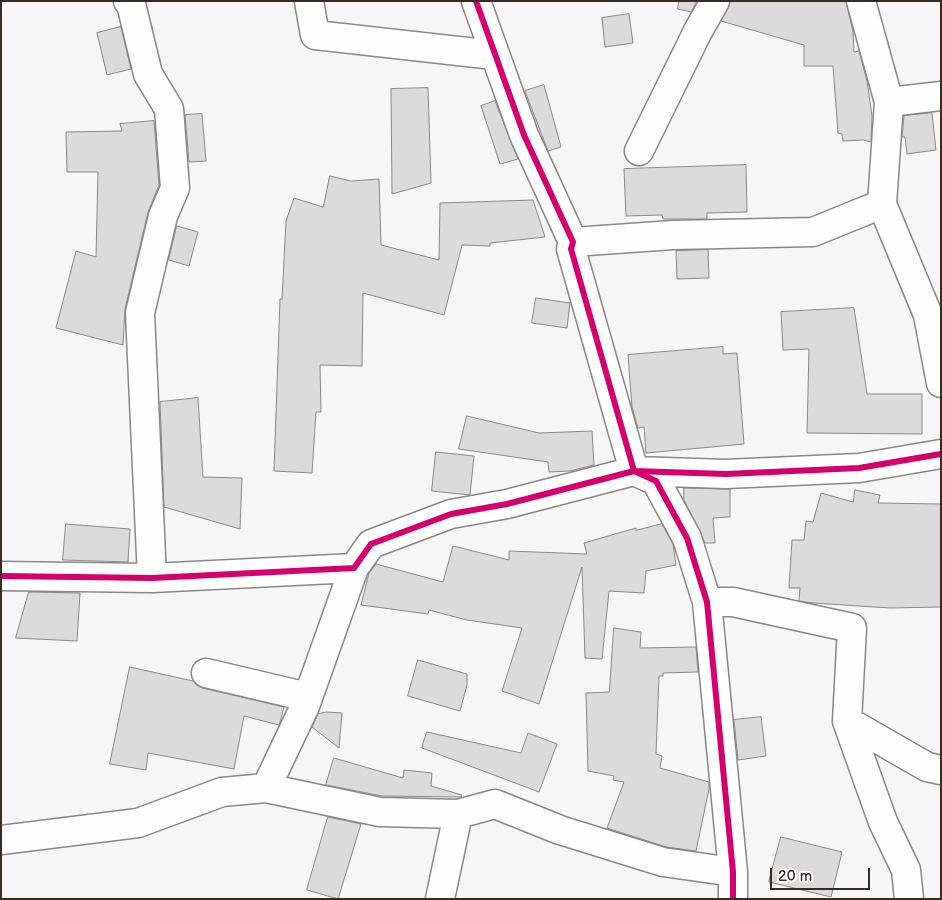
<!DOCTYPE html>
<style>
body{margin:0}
#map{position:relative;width:942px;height:900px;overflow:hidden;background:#f7f6f6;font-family:"Balsamiq Sans",sans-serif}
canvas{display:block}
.frame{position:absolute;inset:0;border:2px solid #3b2a1e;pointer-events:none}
.scale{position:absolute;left:770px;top:868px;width:100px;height:22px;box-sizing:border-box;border:2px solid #3b2a1e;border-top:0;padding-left:6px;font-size:15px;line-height:18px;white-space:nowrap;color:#3b2a1e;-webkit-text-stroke:4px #fff;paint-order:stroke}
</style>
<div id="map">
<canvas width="942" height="900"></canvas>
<div class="frame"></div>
<div class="scale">20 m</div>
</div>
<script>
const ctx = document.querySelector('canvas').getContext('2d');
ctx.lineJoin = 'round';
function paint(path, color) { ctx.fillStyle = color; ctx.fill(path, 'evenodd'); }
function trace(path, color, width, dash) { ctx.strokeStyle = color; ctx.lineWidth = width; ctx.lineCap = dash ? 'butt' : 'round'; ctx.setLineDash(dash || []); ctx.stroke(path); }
const building = new Path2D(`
 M679,1H697L691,12L678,9Z
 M731,1H846L853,32L854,52L859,51L867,81L872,116L871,142L863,140L843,141L842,134L838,133L833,66H804V45L721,21Z
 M629,14L633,43L605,47L602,18Z
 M121,27L131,69L107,75L97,33Z
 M544,85L561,147L548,151L525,91Z
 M428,88L431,183L392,194L391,89Z
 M495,101L518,159L500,164L481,106Z
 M932,113L936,150L907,154L905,137H902L904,116Z
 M202,114L206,161L189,162L185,115Z
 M154,121L159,185L148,212L125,309L123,345L56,328L76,251L96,257L98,172H67L66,132L122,131L120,124Z
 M746,165L747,212L707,213V219H663L662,215L626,216L624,169Z
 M330,176L351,181L379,179L381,245L439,260L440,203L533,200L545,237L490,243V246L462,245L444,315L363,293L362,366L320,365L321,412H316L312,473L274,471L280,299H282L286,221L294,198L323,207Z
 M177,226L198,232L189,266L169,260Z
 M708,250L709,278L677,279L676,251Z
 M536,298L570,303L567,328L532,323Z
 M854,308L867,394H922V434L807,433L809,349L783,350L781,312Z
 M723,347V354L737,353L744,444L646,453L644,427L638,428L632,407L628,355Z
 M198,398L203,477L242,478L240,529L164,507L160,402Z
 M467,416L539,433L592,431L594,465L570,471L549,472L548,462L459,449Z
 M436,452L474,456L470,495L432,491Z
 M684,488L730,489V517L713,518L715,543H705L684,500Z
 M855,490L880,495L878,503L941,504V607L890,608L813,603L799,601L800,588H789L792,540H804L806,521L813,522L821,493L853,502Z
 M66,524L130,529L128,562L63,560Z
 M662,524L673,544L676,565L646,571L644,593L609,591L602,659L585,658L582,567L539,704L502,691L522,628L467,620L429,610L428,614L361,605L369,573L376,564L443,582L453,546L509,560V551L587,554L584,543L636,528V530Z
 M29,592L80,593L77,641L16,638Z
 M614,628L641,632L640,648L696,647L698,672L663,673V676H659L656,754L662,756L660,768L709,782V789L696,851L666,847L607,828L624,782L613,780L614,776L588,771L586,693L609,692Z
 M418,660L467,674V685L460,711L408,696Z
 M130,667L193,681L202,688L284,707L280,722L279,725L244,716L234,769L148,753L146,770L110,764Z
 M327,712L342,713L339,748L312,727L318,714Z
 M761,717L766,756L738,760L734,720Z
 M427,732L521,753L528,733L557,744L539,792L422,748Z
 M334,758L403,778L404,770L432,773L431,786L462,795L461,797L382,796L326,785Z
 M328,817L361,824L338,899L307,890Z
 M781,837L842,852L831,897L769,882Z`);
paint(building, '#dcdada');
trace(building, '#8b8784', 1);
const minor = new Path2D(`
 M128,1L131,4L148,74L169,109L175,188L163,216L140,313L152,578
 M309,1L315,35L494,55
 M476,1L524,135L573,242L571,249L634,471L656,481L687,538L707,602L733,872V899
 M861,1L889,102L882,204L928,315L941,383
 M889,102L941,96
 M639,151L698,31L715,1
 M573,242L673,235L813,232L882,204
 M1,576L152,578L354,568L371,544L451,514L507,504L634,471L726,474L859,468L941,454
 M707,602H733L852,628L847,721L883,822L906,870L909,899
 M206,673L308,697
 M847,721L927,767L941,770
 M266,788L380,812L458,814L495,804L560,830L663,862L733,872
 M1,840L138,823L222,792L266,788L305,706L354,568
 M440,899L458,814`);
trace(minor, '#8b8784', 31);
trace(minor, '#fefefe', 28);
trace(new Path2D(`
 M476,1L524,135L573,242L571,249L634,471L656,481L687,538L707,602L733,872V899
 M1,576L152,578L354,568L371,544L451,514L507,504L634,471L726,474L859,468L941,454`), '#d6006c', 6);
</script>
